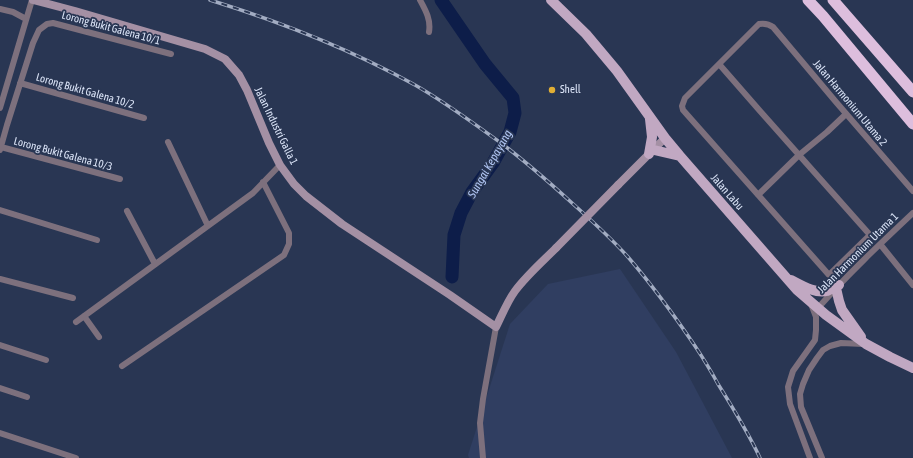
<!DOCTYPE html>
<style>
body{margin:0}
canvas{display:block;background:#293653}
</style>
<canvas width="913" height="458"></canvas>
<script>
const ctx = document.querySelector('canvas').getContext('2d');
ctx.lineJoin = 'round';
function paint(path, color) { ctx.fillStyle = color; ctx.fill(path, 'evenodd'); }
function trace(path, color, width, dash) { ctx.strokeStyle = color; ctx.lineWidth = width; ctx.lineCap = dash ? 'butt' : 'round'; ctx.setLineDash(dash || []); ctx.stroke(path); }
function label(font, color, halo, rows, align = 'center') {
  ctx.font = font + ' "Asap Condensed",sans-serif'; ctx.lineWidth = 3.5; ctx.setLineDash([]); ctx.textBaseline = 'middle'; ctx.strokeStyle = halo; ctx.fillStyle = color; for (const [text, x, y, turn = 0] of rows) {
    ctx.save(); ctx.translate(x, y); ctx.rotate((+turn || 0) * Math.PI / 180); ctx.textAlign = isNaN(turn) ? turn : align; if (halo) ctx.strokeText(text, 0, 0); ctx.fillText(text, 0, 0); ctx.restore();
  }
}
paint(new Path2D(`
 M620,269L676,352L732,458H469L468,455L510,324L548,284Z`), '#303e61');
trace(new Path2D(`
 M441,0L485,64L513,98L515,113L510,132L493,163L472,192L461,213L454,235L452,277`), '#0d1d49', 13);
trace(new Path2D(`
 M420,0C426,11 431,20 429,32
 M0,9L13,12L26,19
 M719,64L760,111L870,235L829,275L683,110L682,106L685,98L759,24C765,23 769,24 773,27L836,102L913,191
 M20,83L144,118
 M0,108L32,0
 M168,142L208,226
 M1,147L120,179
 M0,150L7,125L33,43L39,30L47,24L53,23L171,54
 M758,195L799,155L827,132L846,114
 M0,210L97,240
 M127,211L155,264
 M880,244L913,285
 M0,279L73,298
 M818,308C847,275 880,244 913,213
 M84,316L99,337
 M76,322L253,193L280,165
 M0,345L46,360
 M122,366L284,255L289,244V233L263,182
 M0,388L27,397
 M0,433L76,458
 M483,458L480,423L483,399L496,327
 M810,458L790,404L788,387L793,371L815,340L816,330V317L811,304
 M822,458L801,407L800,394L803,384L809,370L817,358L823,350L830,346L841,343L864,344`), '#7d707d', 6);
trace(new Path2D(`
 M33,0L75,11L205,49L225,59L239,75L247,90L269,143L280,165L294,184L306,196L342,224L450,295L496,327C502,315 507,302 515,291C527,275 542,262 556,248
 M618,185L665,138`), '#a490a4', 8);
trace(new Path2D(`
 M551,0L586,34L617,71L665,138L680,156L797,290L826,315L866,344L890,357L913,368
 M654,150L680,156
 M649,154L652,137L650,119
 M791,280C801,285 815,294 827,291C831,289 835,287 839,285
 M836,288L839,301L842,310L861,337`), '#c1a8c2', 10);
trace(new Path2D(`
 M808,0L823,16L913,124
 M833,0L913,92`), '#ddbedd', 11);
const rail = new Path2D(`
 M210,0C281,22 350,49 415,85C445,102 473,123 501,143C526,162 549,182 572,203C591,220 611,238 628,257C652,285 674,315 695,346C703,358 711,371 718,384C733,408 748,432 760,458`);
trace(rail, '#a2acc2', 3.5);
trace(rail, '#293653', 2, [6]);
trace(new Path2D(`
 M556,248L618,185`), '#a490a4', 8);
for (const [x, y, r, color] of [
 [552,90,4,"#e1af34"]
]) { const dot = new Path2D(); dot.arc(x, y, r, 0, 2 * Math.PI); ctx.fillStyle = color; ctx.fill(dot); trace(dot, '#293653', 1.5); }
label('11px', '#dde6f9', '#293653', [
 ["Lorong Bukit Galena 10/1",111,28,15],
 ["Lorong Bukit Galena 10/2",85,91,16],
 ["Jalan Harmonium Utama 2",850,103,50],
 ["Jalan Industri Galla 1",276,126,64],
 ["Lorong Bukit Galena 10/3",63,154,15],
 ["Jalan Labu",727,192,49],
 ["Jalan Harmonium Utama 1",858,253,-45]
]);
label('11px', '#dde6f9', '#293653', [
 ["Shell",560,90]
], 'left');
label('italic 12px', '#b0c5f3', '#293653', [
 ["Sungai Kepayang",490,164,-60]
]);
</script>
